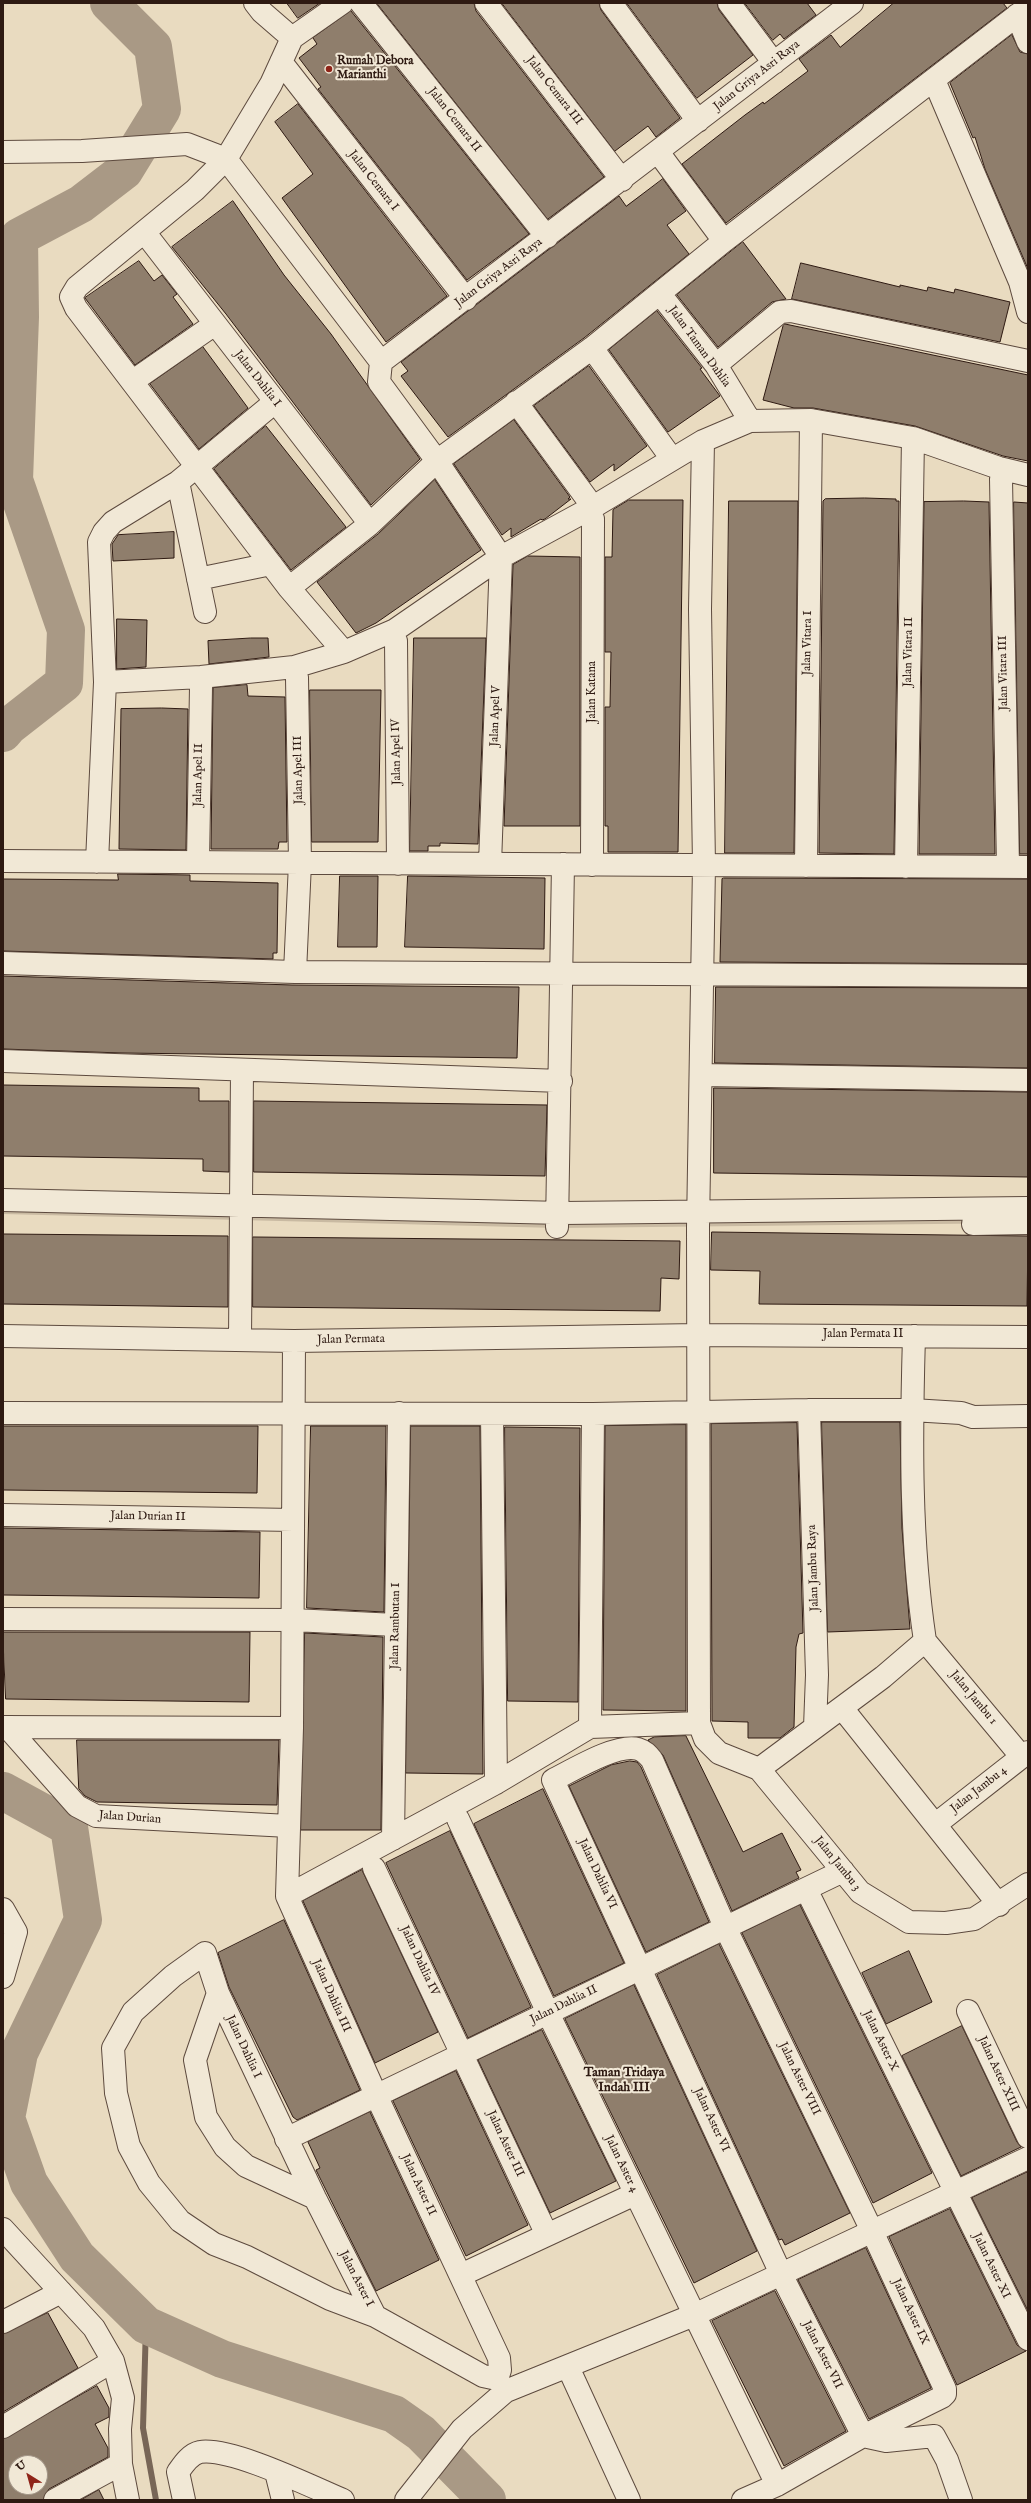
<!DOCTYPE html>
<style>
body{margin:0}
#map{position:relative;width:1031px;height:2503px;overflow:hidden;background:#e9dbc0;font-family:"IM FELL English",serif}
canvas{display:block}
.frame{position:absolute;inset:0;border:4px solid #2e1a12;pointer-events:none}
.north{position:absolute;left:8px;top:2455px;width:40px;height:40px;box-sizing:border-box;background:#f1e8d6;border:1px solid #a39688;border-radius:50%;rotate:323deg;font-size:11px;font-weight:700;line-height:16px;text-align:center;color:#2e1a12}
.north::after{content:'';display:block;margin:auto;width:14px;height:18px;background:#8f2418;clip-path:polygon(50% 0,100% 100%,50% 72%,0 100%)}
</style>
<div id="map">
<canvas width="1031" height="2503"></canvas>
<div class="frame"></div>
<div class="north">U</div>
</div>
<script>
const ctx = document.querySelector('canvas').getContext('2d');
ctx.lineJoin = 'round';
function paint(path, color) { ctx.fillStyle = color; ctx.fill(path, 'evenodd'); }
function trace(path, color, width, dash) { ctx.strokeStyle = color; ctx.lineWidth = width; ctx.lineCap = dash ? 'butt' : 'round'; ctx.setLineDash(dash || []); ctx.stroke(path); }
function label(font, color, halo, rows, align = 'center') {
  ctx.font = font + ' "IM FELL English",serif'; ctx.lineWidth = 4; ctx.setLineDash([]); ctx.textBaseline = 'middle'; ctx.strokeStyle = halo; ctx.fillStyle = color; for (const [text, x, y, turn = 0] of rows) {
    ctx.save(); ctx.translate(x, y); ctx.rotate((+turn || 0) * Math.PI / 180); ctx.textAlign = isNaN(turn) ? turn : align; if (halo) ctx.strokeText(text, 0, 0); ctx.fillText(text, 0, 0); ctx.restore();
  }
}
paint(new Path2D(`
 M3,1200L1028,1208V1223L557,1228L3,1214Z`), '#c9baa2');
trace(new Path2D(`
 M146,2325L143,2428L156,2500`), '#786657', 6);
trace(new Path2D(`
 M3,733L9,726L64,683L66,630L14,480L20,317L19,237L81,204L124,171L162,109L153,47L109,3
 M3,1791L69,1827L83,1920L19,2053L6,2118L29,2183L77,2257L146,2325L222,2359L394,2414L421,2433L487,2500`), '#a99985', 38);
const building = new Path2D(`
 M287,3H320L298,18Z
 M377,3H474L476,11L604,177L548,219Z
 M502,3H599L601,10L680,118L656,137L648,126L615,151Z
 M627,3H717L719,10L753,55L697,98Z
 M745,3H807L816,15L784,39L780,34L773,40Z
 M894,3H1003L1007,8L726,223L682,164L745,115L763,102L764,104L808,71L799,59L831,35L840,47Z
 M351,11L529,234L467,280L318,89L321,87L299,58L317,44L313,38Z
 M1012,35L1020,52L1028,54V269L985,169L975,137L973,138L950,83Z
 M298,104L447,296L386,342L282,198L313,174L275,122Z
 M663,179L686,211L667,225L689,254L584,338L448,437L401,376L408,371L401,362L619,196L626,206Z
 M233,201L284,275L331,334L420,459L371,505L226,314L172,247Z
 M743,242L786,299L772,302L718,347L677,295Z
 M139,261L154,281L162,275L177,294L173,297L193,324L135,365L85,298Z
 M801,263L900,287V285L927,291L928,287L954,293L955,289L1010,302L1000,342L792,299Z
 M657,311L702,368L700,369L720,396L668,432L609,350Z
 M785,324L1028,375V461L1003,456L915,426L813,408H794L763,400L783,326Z
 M203,347L248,408L199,449L150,384Z
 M589,366L647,446L614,471V464L590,482L534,406Z
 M514,420L570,497L568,499H571L545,519L542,520L541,519L511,537V528L502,535L454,464Z
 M266,426L346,527L291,570L214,469Z
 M435,480L481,550L376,623L356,633L317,582L378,534Z
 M865,498L896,499V501H899L894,854L819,853L823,501L825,499Z
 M629,500H683L678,852H608V826H605V707H610L611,652H605V557H612L613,510Z
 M729,501H798L794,853H725Z
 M964,501L989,502L995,854H919L924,502Z
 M1014,502L1028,503V854H1020Z
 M174,532V558L113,561L112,544L118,535Z
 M528,556L580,557V826H504L513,565Z
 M117,619L147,620L146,667L117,669Z
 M251,638H268L269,657L209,664L208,641Z
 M414,638H486L478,844L440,843V846H428V851H410Z
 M247,685L248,696L285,697L287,842H279L278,849H211L213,688Z
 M310,690H381L378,842H312Z
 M162,708L188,709L186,850L119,849L121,709Z
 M118,874L190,875V881L278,883L277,953H273V959L3,951V879L118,880Z
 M340,876H378L377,947H338Z
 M408,876L545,878L544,949L405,947Z
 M724,878L1028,879V964L720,962L722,879Z
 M3,976L292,985L519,987L517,1058L122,1053L3,1049Z
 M716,987L1028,988V1068L715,1063Z
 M3,1085L199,1088V1101H229V1172L203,1171V1159L3,1156Z
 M714,1088L1028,1092V1177L714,1173Z
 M254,1101L547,1105L545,1176L254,1172Z
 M712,1232L1028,1236L1027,1306L759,1304L760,1271L711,1270Z
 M3,1234L228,1236V1307L3,1304Z
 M253,1237L680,1241L679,1279L661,1278L660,1311L253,1307Z
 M822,1422H900L902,1528L910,1629L828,1632Z
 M797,1423L803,1633L799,1634L796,1647L794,1727L780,1738H748V1722L712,1721L711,1424Z
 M686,1425V1711L603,1710L605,1426Z
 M3,1426H258L257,1493L3,1490Z
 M311,1426H386L384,1612L307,1608Z
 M411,1426H480L483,1774L406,1773Z
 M505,1427L580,1428L578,1702L508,1701Z
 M3,1528L260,1532L259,1598L3,1595Z
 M3,1632H250L249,1702L6,1699Z
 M305,1633L383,1637L381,1830H301Z
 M686,1736L743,1852L782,1833L801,1870L796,1872L799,1878L732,1911L663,1755L648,1740L654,1737Z
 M77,1740H279L277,1805L97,1802L85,1796L79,1789Z
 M630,1761L637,1762L641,1767L709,1922L646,1952L569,1786L611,1765Z
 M543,1789L624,1963L554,1996L474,1824Z
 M450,1831L531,2007L468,2038L386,1863Z
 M362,1870L438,2032L375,2063L303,1901Z
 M800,1905L932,2173L873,2203L742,1933Z
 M284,1920L360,2090L297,2120L293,2117L229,1987L218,1953Z
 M719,1944L850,2213L785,2245L782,2239L779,2240L657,1975Z
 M909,1951L932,2002L886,2024L862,1973Z
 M634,1985L757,2251L694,2283L565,2019Z
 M962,2026L1017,2142L1021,2147L961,2176L902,2056Z
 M542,2030L616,2181L550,2213L478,2060Z
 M456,2071L528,2225L466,2256L393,2101Z
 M370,2112L439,2260L376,2291L316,2170L320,2168L308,2142Z
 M1028,2172V2311L972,2198Z
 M950,2209L1017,2345L1026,2351L957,2385L889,2237Z
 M866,2248L931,2388L869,2419L798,2280Z
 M775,2291L846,2431L784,2466L712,2321Z
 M48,2313L78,2368L3,2412V2334Z
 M97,2386L109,2408V2417L95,2424L108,2448V2457L49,2489L43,2500H3V2439ZM16,2463H40V2487H16Z
 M99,2490L104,2500H81Z`);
paint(building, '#8f7e6c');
trace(building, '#2e1a12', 1);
const minor = new Path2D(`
 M255,3L262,12L292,38L271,84L226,159L195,190L77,287L71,297L76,308L289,588L344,652
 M361,3L547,237
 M486,3L622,180
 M611,3L698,121
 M729,3L774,63
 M1017,15L1028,42
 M292,38L342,3
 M281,62L466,299
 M934,80L1020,282L1028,312
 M3,152L82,151L187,144L226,159L381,362L852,3
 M658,152L724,241
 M145,233L370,524
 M660,294L716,365L750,421
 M592,348L672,459
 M381,362L379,382L437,461L501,557L490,864
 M716,365L780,312L791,311L1028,361
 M133,381L215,324
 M516,402L593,507
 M1001,479L1008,867
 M178,482L205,612
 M198,579L271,564
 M289,588L370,524L437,461L592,348L724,241L1028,7
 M396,641L398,864
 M105,682L201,677L294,667L344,652L395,630L501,557L593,507L703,441L750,421L811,420L913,438L999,468L1028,475
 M3,861L1028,867
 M97,862L105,682L99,542L104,532L113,522L178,482L275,402
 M198,862L201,687
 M592,865L593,519
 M806,866L811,420
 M906,867L913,438
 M3,963L295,972L300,863L297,678
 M295,972L1028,976
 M3,1061L561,1081
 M701,1075L1028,1080
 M3,1200L563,1213L1028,1208
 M973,1224L1028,1223
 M557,1227L563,864
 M3,1336L294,1341L699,1335L1028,1337
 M240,1340L242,1070
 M294,1341L292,1728L287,1896L376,2095L499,2358L500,2370L497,2379
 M809,1410L817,1675L815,1727
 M3,1413L593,1414L809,1410H912L961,1413L973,1417L1028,1416
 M492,1414L496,1783
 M3,1515L293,1520
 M3,1619L293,1620L396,1625
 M925,1641L1021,1756
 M842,1708L999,1905
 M699,1723L698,1227L704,865L700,609L703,441
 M3,1727L292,1728
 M590,1727L593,1414
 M8,1728L77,1806L96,1816L289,1826
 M759,1769L883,1677L925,1641C910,1541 911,1437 914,1336
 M458,1819L548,2013L777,2485L863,2436L942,2397L945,2394V2389L872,2231L725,1927L652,1760C648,1755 645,1751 638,1749C617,1743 573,1770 553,1780L781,2274L863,2436L886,2441L934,2436L947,2460L961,2500
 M936,1824L1028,1752
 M393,1839L399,1413
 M374,1868L547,2235
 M806,1889L1028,2339
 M287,1896L496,1783L590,1727L699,1723L705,1739L719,1753L759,1769L860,1892L909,1922L946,1923L974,1919L1028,1884
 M3,1909L16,1932L3,1977
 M218,1993L195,2060L206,2117L225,2147L246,2166L315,2198
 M968,2011L1028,2137
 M286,2139L843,1871
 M3,2229L94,2328L113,2361L123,2398L120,2429L121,2464L128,2500
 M461,2275L635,2194
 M375,2316L330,2299L247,2257L214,2244L180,2221L149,2183L129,2146L116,2093L113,2048L133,2012L173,1976L205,1953L218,1993L315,2198L375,2316L483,2376L497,2379
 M3,2322L61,2292
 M568,2367L629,2500
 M3,2427L113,2361
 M276,2472L283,2500
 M55,2500L121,2464
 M184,2500L178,2472C183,2465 190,2454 200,2452C231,2447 312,2487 343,2500
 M406,2500L462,2429L506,2391L694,2315L1028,2158
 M743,2500L777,2485`);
trace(minor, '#5d4a3e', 24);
trace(minor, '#f1e8d6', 22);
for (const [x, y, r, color] of [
 [329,69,4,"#8f2418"]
]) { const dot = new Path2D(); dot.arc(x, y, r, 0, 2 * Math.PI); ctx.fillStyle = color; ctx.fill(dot); trace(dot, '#f1e8d6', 1.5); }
label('bold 12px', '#2e1a12', '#f1e8d6', [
 ["Rumah Debora",337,62],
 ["Marianthi",337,76]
], 'left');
label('12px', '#2e1a12', '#f1e8d6', [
 ["Jalan Griya Asri Raya",757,76,-38],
 ["Jalan Cemara III",554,91,52],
 ["Jalan Cemara II",454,120,52],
 ["Jalan Cemara I",373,181,52],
 ["Jalan Griya Asri Raya",499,273,-37],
 ["Jalan Taman Dahlia",699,347,54],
 ["Jalan Dahlia I",257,379,52],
 ["Jalan Vitara I",808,643,-89],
 ["Jalan Vitara II",909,652,-89],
 ["Jalan Vitara III",1004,673,-91],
 ["Jalan Katana",593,692,-90],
 ["Jalan Apel V",496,716,-88],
 ["Jalan Apel IV",397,752,-91],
 ["Jalan Apel III",299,770,-91],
 ["Jalan Apel II",199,775,-89],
 ["Jalan Permata II",863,1335],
 ["Jalan Permata",351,1340,-1],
 ["Jalan Durian II",148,1517,1],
 ["Jalan Jambu Raya",814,1568,-92],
 ["Jalan Rambutan I",396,1626,-89],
 ["Jalan Jambu 1",973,1698,50],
 ["Jalan Jambu 4",979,1790,-38],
 ["Jalan Durian",130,1818,4],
 ["Jalan Jambu 3",837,1864,51],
 ["Jalan Dahlia VI",597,1874,65],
 ["Jalan Dahlia IV",419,1961,65],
 ["Jalan Dahlia III",331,1996,66],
 ["Jalan Dahlia II",564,2005,-26],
 ["Jalan Aster X",880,2041,64],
 ["Jalan Dahlia I",243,2047,65],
 ["Jalan Aster XIII",998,2074,65],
 ["Jalan Aster VIII",799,2079,64],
 ["Jalan Aster VI",711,2120,65],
 ["Jalan Aster III",505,2144,65],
 ["Jalan Aster 4",621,2164,64],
 ["Jalan Aster II",418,2185,65],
 ["Jalan Aster XI",991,2266,64],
 ["Jalan Aster I",356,2279,63],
 ["Jalan Aster IX",910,2312,65],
 ["Jalan Aster VII",822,2355,63]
]);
label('bold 13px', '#2e1a12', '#f1e8d6', [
 ["Taman Tridaya",624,2073],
 ["Indah III",624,2088]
]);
</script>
